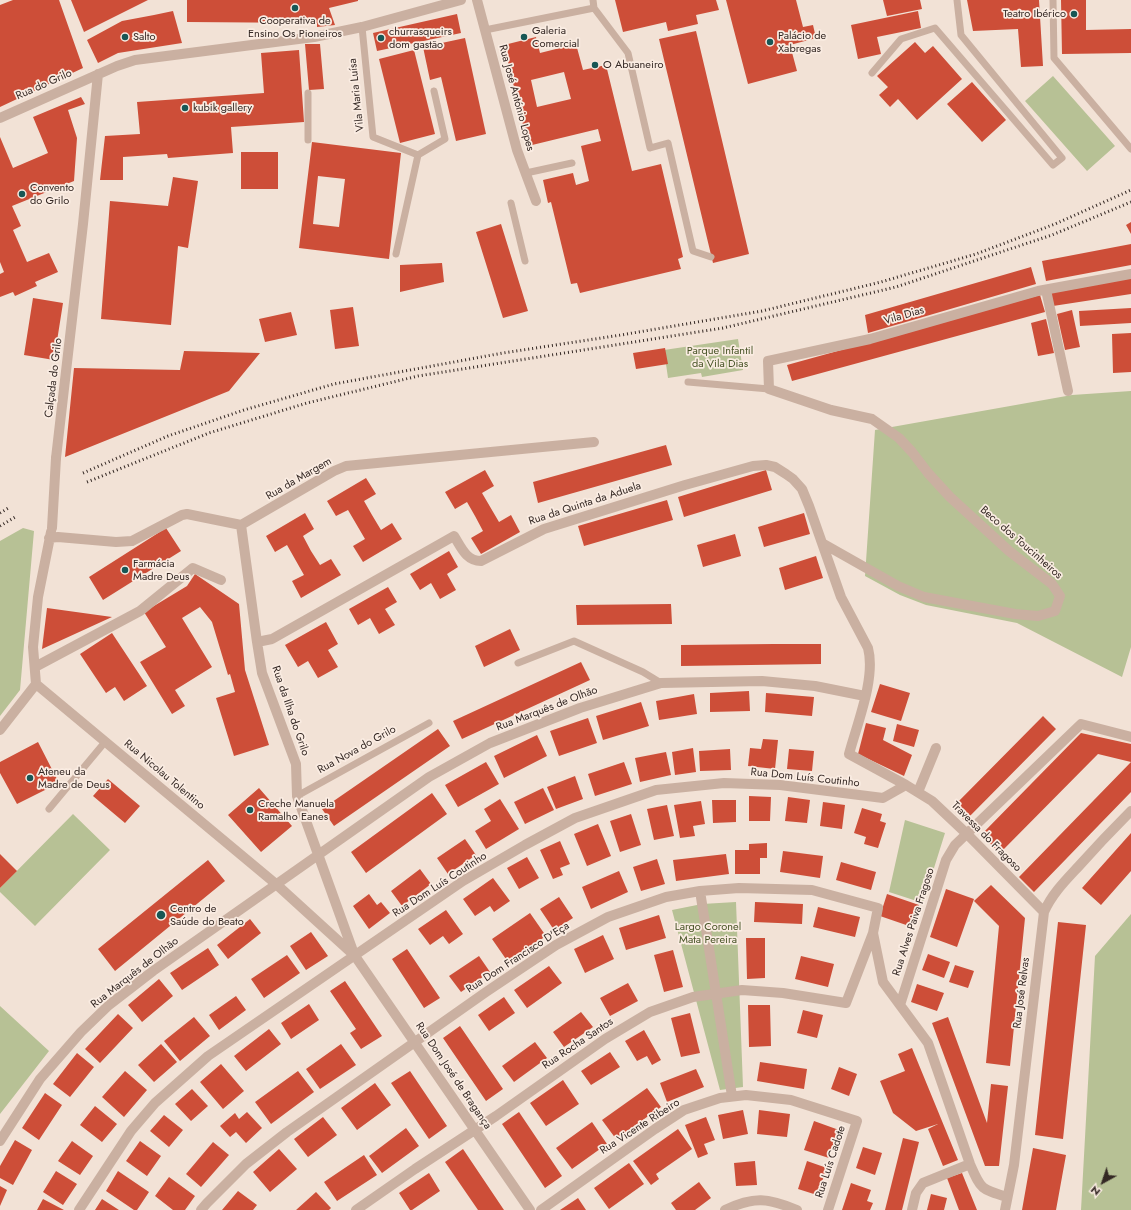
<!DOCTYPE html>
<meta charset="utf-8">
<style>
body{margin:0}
#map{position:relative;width:1131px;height:1210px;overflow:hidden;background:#f2e2d6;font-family:Jost,sans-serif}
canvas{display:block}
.north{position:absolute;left:1083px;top:1162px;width:40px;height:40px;-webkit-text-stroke:3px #faece2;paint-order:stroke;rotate:220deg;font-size:11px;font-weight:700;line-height:16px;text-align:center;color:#342824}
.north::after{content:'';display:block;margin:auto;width:14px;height:18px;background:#342824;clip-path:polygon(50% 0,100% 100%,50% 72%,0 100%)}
</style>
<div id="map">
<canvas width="1131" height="1210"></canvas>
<div class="north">N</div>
</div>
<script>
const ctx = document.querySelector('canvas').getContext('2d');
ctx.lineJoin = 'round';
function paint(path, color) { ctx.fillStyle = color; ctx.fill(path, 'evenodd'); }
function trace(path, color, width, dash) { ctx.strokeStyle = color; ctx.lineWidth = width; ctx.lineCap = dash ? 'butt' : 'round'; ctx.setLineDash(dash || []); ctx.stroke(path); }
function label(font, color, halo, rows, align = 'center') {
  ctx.font = font + ' Jost,sans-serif'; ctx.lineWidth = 3.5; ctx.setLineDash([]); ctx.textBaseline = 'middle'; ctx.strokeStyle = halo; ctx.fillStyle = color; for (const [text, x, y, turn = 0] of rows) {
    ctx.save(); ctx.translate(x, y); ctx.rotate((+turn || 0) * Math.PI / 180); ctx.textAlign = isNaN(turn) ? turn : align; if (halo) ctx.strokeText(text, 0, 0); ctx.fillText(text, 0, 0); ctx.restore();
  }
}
paint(new Path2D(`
 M1053,76L1115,146L1087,171L1025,101Z
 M738,339L743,370L702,377L701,373L668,378L664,350Z
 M1131,391V647L1122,677L1017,623L926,605L900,595L865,576L875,430L1072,395Z
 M23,528L34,531L20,690L0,716V541Z
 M73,814L110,850L35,926L0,892V888Z
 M905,820L945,833L923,903L889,892Z
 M736,902L743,1087L720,1090L672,910L702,904Z
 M1131,914V1210H1081L1095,956Z
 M0,1006L49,1051L0,1114Z`), '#b7c195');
paint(new Path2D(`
 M13,0H59L83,68L0,107V5Z
 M71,0H148L84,32Z
 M187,0H358V1L329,8L335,25L317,27V23L187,22Z
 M615,0H716L719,10L696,15L698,24L668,31L666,22L623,32Z
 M726,0H796L803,27L813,25L816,38L790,45L797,71L748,84Z
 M883,0H920L922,9L887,16Z
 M967,0H1039L1043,66L1021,67L1018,29L973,31Z
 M1061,0H1086V30L1131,29V53L1062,54Z
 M173,11L182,43L118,53L98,63L87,40L122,21L154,15Z
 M918,11L921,28L877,37L881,54L858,59L851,25Z
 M457,14L461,33L377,51L373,33Z
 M696,31L749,254L713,263L659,39Z
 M536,37L540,53L576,44L583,70L606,65L632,171L661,164L683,257L678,259L681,269L580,293L577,283L571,284L551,202L548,203L543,180L573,173L576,185L589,181L581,146L601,141L598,129L528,146L504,45ZM564,72L571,99L537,107L531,80Z
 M465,38L486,134L456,141L441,77L430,80L423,47Z
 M915,42L925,53L933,46L962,79L917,120L898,99L890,107L879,95L888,87L877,76Z
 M305,44H320L324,89L309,90Z
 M299,50L304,122L231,127L233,153L168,158L167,154L123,157V180H100L105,136L140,134L137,102L264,93L261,53Z
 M414,50L435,134L400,143L379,59Z
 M972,82L1006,120L982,142L947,104Z
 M81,97L85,104L68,110L77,138L74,181L12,206L21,226L13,230L27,262L49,253L58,272L35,282L37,286L15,296L13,292L0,297V274L4,272L0,262V137L13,168L48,153L33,117Z
 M312,142L401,153L389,259L299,248ZM318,176L345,179L339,227L313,224Z
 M241,152H278V189H241Z
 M173,177L198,181L188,248L178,246L171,325L101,319L110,201L168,206Z
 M1131,222V234L1126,225Z
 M501,224L528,311L503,318L476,232Z
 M1131,244V265L1046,281L1042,261Z
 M442,263L444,282L400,292V265Z
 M1031,267L1036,284L868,333L865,315Z
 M1131,278V294L1053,306L1051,292Z
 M1040,295L1045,312L792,381L787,365Z
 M33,298L63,303L54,360L24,355Z
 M353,307L359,346L335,349L330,310Z
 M1131,308V323L1080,326L1079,311Z
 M1072,310L1080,347L1065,350L1057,314Z
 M291,312L297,335L265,342L259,319Z
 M1046,319L1054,353L1038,356L1031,323Z
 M1131,333V372L1113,373L1112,334Z
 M665,348L668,364L636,369L633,353Z
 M184,351L260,353L229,391L65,457L74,368L180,370Z
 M666,445L672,465L538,503L533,482Z
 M485,470L494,486L482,493L499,522L511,515L520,532L481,554L471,538L483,531L475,516L467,502L455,509L445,492Z
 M766,470L772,490L684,517L678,497Z
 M366,478L376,494L364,501L372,515L381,530L392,523L402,539L363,562L353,546L365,539L348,510L336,516L327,501Z
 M667,500L673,520L584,546L578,526Z
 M305,513L314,529L303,536L311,551L320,565L331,559L341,575L301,598L292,581L304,575L287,545L275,552L266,536Z
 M804,513L810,534L764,547L758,527Z
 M166,528L181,551L103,600L89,577Z
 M735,534L741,556L703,567L697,545Z
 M449,551L458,567L447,574L456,590L440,599L431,583L420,590L410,574Z
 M816,556L823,578L785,590L779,568Z
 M195,574L239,604L245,670L269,745L234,756L216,698L235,692L230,674L228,675L212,622L200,607L182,618L212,667L175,690L185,706L172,714L140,662L166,647L144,612L187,586Z
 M388,587L397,602L385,609L395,625L379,634L370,618L358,625L349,609Z
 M671,604L672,624L577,625L576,605Z
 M47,608L112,617L42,649Z
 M326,622L338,644L328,650L338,667L318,678L308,661L298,667L285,645Z
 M510,629L520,650L484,667L475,646Z
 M112,633L147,686L124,701L115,687L106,693L80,654Z
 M774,644H821V664L681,666V645Z
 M581,662L590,680L462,739L453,721Z
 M880,684L910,693L901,721L871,712Z
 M749,691L750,711L710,712V693Z
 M766,693L814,697L812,716L765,712Z
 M694,694L697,714L659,720L656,701Z
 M641,702L649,726L603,740L596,716Z
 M1043,716L1056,729L965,821L952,808Z
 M588,718L597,743L559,756L550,731Z
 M866,723L886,728L883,740L912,755L904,776L858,754Z
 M897,724L919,730L914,747L893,741Z
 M438,729L450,746L334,826L322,809Z
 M1081,733L1131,744V792L1034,892L1019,877L1131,762L1098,754L1000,853L981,835Z
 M537,735L547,756L504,778L494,756Z
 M763,739L778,740L775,769L748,766L750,748L761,749Z
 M38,742L59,783L17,804L0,773V762Z
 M693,748L696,772L675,775L672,752Z
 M730,749L731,770L700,771L699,751Z
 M789,749L814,751L812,771L787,769Z
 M666,752L671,775L640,782L635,758Z
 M486,762L499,784L458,807L445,785Z
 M624,762L632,784L595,796L588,774Z
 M575,776L583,799L556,809L547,787Z
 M108,779L140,806L125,823L93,796Z
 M259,788L292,826L261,852L228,815Z
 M543,788L554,810L525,824L514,802Z
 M432,793L447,814L366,873L351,852Z
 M749,796L771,797L770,821H749Z
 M788,797L810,800L807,823L785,821Z
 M500,799L519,829L486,849L475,831L491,821L484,809Z
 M712,800H736V822L713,823Z
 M701,801L705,824L693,826L695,836L680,838L674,805Z
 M823,802L845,805L842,829L820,826Z
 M667,805L674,836L654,840L647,809Z
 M862,808L882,814L880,821L886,823L878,848L864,844L866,837L854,833Z
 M631,814L641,845L620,852L610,821Z
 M598,824L611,856L587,866L574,834Z
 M1131,833V871L1101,905L1082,888Z
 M465,839L476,855L448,874L437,858Z
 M560,841L570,864L560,868L563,875L553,879L540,850Z
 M767,843V858H760V874H735V850H749V844Z
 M783,851L823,856L820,878L780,872Z
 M0,854L17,871L0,888Z
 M726,854L729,874L676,881L673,860Z
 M527,857L539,878L519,889L507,868Z
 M657,859L665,884L641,891L633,867Z
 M208,860L225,881L115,971L98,949Z
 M841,862L876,872L871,890L836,880Z
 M420,869L431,884L402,906L391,891Z
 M619,871L628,892L591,909L582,887Z
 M493,878L510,901L494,912L490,906L475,916L463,899Z
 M991,885L1025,918L1010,1066L986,1063L999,926L974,901Z
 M946,889L974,899L957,947L930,937Z
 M369,894L377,905L381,902L390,913L369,929L353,906Z
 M887,894L919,905L912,927L880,916Z
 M559,897L573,918L554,930L540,909Z
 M755,902L803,904L802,924L754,922Z
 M818,907L860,917L855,937L813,927Z
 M446,910L463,934L449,944L443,936L430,945L418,929Z
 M530,913L546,936L508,962L492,939Z
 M659,915L666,938L626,950L619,928Z
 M250,919L261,933L228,959L217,945Z
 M1058,922L1086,925L1063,1139L1035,1135Z
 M311,932L328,956L306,970L290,946Z
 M603,935L614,959L585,973L574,949Z
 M746,938H765V978L747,979Z
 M208,948L219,965L182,990L170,973Z
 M407,949L440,998L424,1008L392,959Z
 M673,950L683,987L664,992L654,955Z
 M928,954L950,962L944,978L922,970Z
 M287,955L300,973L264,998L251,979Z
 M479,956L490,972L461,992L449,976Z
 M801,956L834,964L828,987L795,979Z
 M955,965L974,971L968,988L949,982Z
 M549,966L562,983L527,1008L514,990Z
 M159,979L173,996L142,1022L128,1005Z
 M345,981L382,1036L361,1049L350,1033L356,1029L330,991Z
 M628,983L638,1001L610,1016L600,998Z
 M917,984L944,993L937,1011L911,1002Z
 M236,996L246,1010L219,1030L209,1015Z
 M504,997L515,1013L489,1031L478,1015Z
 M309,1004L319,1020L291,1039L281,1023Z
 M748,1005H770L771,1046L749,1047Z
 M803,1010L823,1015L817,1038L797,1033Z
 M581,1012L593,1027L564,1047L553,1032Z
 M690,1013L700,1053L681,1057L671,1018Z
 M118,1014L133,1028L100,1063L85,1049Z
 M194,1017L210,1036L180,1061L164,1041Z
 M948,1017L987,1123L991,1084L1008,1086L999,1166H985L932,1023Z
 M460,1026L503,1089L486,1101L443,1038Z
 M269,1029L281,1044L246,1071L234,1056Z
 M644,1030L661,1060L652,1065L647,1056L637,1061L625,1041Z
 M535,1042L547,1058L514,1082L502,1066Z
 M161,1044L177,1062L154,1082L138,1065Z
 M341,1044L356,1065L320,1089L306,1069Z
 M912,1048L958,1160L943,1166L928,1129L938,1124L916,1131L893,1113L880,1081L905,1071L898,1054Z
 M610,1052L620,1067L591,1085L581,1071Z
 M77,1053L94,1067L70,1097L53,1084Z
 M760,1062L807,1069L804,1089L757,1081Z
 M221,1064L244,1091L223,1109L200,1082Z
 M839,1067L857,1074L849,1096L831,1089Z
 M696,1069L704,1087L667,1102L660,1083Z
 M125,1071L147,1090L124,1117L102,1097Z
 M298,1071L314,1092L271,1124L255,1102Z
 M410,1071L447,1126L429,1139L391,1083Z
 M563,1080L579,1104L546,1126L530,1103Z
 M375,1083L391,1105L357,1130L341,1108Z
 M647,1088L661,1107L616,1139L602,1120Z
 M192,1089L208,1106L191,1121L175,1104Z
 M45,1093L62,1105L39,1140L22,1128Z
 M95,1106L117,1124L102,1142L80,1125Z
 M743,1110L748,1134L723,1139L718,1115Z
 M759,1110L790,1114L787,1137L757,1134Z
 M247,1112L262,1128L246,1143L236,1132L230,1137L220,1126L235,1113L239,1119Z
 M519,1112L562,1176L545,1188L502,1124Z
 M164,1115L183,1130L169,1147L150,1131Z
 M323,1117L337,1135L308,1157L294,1139Z
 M706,1117L715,1140L704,1144L708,1154L698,1158L685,1125Z
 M814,1121L839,1130L829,1158L804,1150Z
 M592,1122L607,1144L572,1169L556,1148Z
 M406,1128L419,1146L382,1173L369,1156Z
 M678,1129L692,1149L656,1174L659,1179L651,1185L633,1161Z
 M903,1138L919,1142L902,1210H885Z
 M15,1140L32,1150L13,1185L0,1178V1166Z
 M72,1141L93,1156L80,1175L58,1161Z
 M140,1141L161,1156L147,1176L126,1161Z
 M213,1142L229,1155L201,1187L186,1174Z
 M863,1147L882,1153L875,1175L856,1168Z
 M1033,1148L1066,1155L1056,1210H1022Z
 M279,1149L297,1169L270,1192L253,1172Z
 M463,1149L504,1210H478L445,1162Z
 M364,1155L377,1175L337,1201L324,1182Z
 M755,1161L757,1185L736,1186L734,1163Z
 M807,1161L827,1168L817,1195L798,1189Z
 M629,1163L644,1184L609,1209L594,1188Z
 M56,1171L77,1184L63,1205L43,1192Z
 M118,1171L149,1192L137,1210H134L106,1191Z
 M429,1173L440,1191L412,1210H410L399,1193Z
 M962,1173L977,1210H959L947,1178Z
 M169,1177L195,1196L185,1210H173L155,1196Z
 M699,1182L711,1198L695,1210H676L671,1203Z
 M851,1183L871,1190L867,1201L873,1203L870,1210H842Z
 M0,1186L7,1190L0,1206Z
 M238,1191L257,1205L253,1210H222Z
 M316,1192L331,1208L329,1210H296Z
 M931,1194L947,1198L944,1210H927Z
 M578,1198L586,1210H560Z
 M43,1199L64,1210H37Z
 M102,1199L119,1210H95Z`), '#cd4e38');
trace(new Path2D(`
 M1053,0L1054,58L1131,149
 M594,8L628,53L650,148L668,143L693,251L711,257
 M362,27L373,137L418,155L396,254
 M485,30L594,8L593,0
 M872,73L901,39L935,28L1053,165L1062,158L961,35L957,0
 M308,93V140
 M418,155L445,139L434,91
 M526,173L572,163
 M511,203L525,261
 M688,382L769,389
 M518,663L574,641L643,672L661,683
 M297,796L429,723
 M49,809L105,742`), '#cab0a1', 7);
trace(new Path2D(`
 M477,0L517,150L536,201
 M0,118L117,66L135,60L314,37L362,27L461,0
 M1046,290L1068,391
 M56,458L83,224L98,74
 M241,525L257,642L262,673L296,764L297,796L354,954
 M49,538L58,537L116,542L132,541L182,515L187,514L241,525L334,471L346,466L594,442
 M822,543L898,586L924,597L1015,614L1038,616L1055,611L1060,596L1052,584L1009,551L950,497L928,473L912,452L899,438L872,419L831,410L769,389L768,361L870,339L1038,291L1131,274
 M257,642L272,639L454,536C461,547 466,561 481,561L544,529L685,485L753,466L766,465L775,467L786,474L793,479L802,489L809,506L841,597L868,648C876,678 857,724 849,754L906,785L932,801L967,834L1044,912
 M35,667L140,611L193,568L221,580
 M36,684L276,884L355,956L530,1210
 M36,684L33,647L38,597L51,532
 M0,730L36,684
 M918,792L936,748
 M700,891L732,1096
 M873,933L883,982L928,1043L970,1164C981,1189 980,1189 1007,1197
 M900,1005L946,860L955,845L1081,724L1131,737
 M0,1141L40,1079L81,1032L109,1005L153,971L429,777L490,743L580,708L661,683L762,681L815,686L865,696
 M79,1210L131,1131L155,1103L208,1056L463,881L525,845L575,818L656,790L724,783L780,785L883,798L906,785
 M201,1210L207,1203L246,1164L287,1132L486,992L556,945L608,917L666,897L700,891L739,888L812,890L878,908L873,933L846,1003L783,993L742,990L693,997L650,1012L605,1039L496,1116L415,1169L356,1210
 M541,1210L655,1129L684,1110L720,1098L746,1095L791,1100L857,1121L828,1210
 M725,1210C754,1196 768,1198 797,1210
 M912,1210L916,1193L923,1183L970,1164
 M1005,1210L1014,1165L1044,912C1052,894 1065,881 1078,867C1095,848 1113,829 1131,811`), '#cab0a1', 10);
trace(new Path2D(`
 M83,473L168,436L244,410L334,384L503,353L621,335L762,311L881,282L976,254L1055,224L1131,190
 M87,482L209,433L307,403L418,376L723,328L896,287L1052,235L1131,202
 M0,513L10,507
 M0,526L17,516`), '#342824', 3, [1, 3]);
trace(new Path2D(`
 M52,528L56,458`), '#cab0a1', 10);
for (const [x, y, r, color] of [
 [295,8,4,"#185755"],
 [1074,14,4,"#185755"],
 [125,37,4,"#185755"],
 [524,37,4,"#185755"],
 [381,38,4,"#185755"],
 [770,42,4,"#185755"],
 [595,65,4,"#185755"],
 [185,108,4,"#185755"],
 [22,194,4,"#185755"],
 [125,570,4,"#185755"],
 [30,778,4,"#185755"],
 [250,810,4,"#185755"],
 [161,915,5,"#185755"]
]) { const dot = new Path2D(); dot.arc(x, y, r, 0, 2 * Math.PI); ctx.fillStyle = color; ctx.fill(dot); trace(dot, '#faece2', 1.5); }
label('11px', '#342824', '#faece2', [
 ["Teatro Ibérico",1066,14,"right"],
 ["Cooperativa de",295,21,"center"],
 ["Ensino Os Pioneiros",295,34,"center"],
 ["Galeria",532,31],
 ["Comercial",532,44],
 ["churrasqueirs",389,32],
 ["dom gastão",389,45],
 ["Palácio de",778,36],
 ["Xabregas",778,49],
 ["Salto",133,37],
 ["O Abuaneiro",603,65],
 ["kubik gallery",193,108],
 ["Convento",30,188],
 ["do Grilo",30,201],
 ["Farmácia",133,564],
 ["Madre Deus",133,577],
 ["Ateneu da",38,772],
 ["Madre de Deus",38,785],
 ["Creche Manuela",258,804],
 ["Ramalho Eanes",258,817],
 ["Centro de",170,909],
 ["Saúde do Beato",170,922]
], 'left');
label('11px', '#342824', '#faece2', [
 ["Rua do Grilo",44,85,-24],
 ["Vila Maria Luísa",357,95,-96],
 ["Rua José António Lopes",516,98,75],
 ["Vila Dias",904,316,-16],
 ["Calçada do Grilo",54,378,-83],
 ["Rua da Margem",299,479,-30],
 ["Rua da Quinta da Aduela",585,504,-18],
 ["Beco dos Toucinheiros",1021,543,41],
 ["Rua Marquês de Olhão",547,709,-21],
 ["Rua da Ilha do Grilo",290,711,71],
 ["Rua Nova do Grilo",357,750,-29],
 ["Rua Nicolau Tolentino",164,775,40],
 ["Rua Dom Luís Coutinho",805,778,6],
 ["Travessa do Fragoso",986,837,45],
 ["Rua Dom Luís Coutinho",440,885,-33],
 ["Rua Alves Paiva Fragoso",914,922,-72],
 ["Rua Dom Francisco D'Eça",518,958,-33],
 ["Rua Marquês de Olhão",135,973,-38],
 ["Rua José Relvas",1022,993,-83],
 ["Rua Rocha Santos",578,1044,-34],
 ["Rua Dom José de Bragança",453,1076,56],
 ["Rua Vicente Ribeiro",640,1127,-33],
 ["Rua Luís Cadote",831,1162,-72]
]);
label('11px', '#485427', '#faece2', [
 ["Parque Infantil",720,351],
 ["da Vila Dias",720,364],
 ["Largo Coronel",708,927],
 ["Mata Pereira",708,940]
]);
</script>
